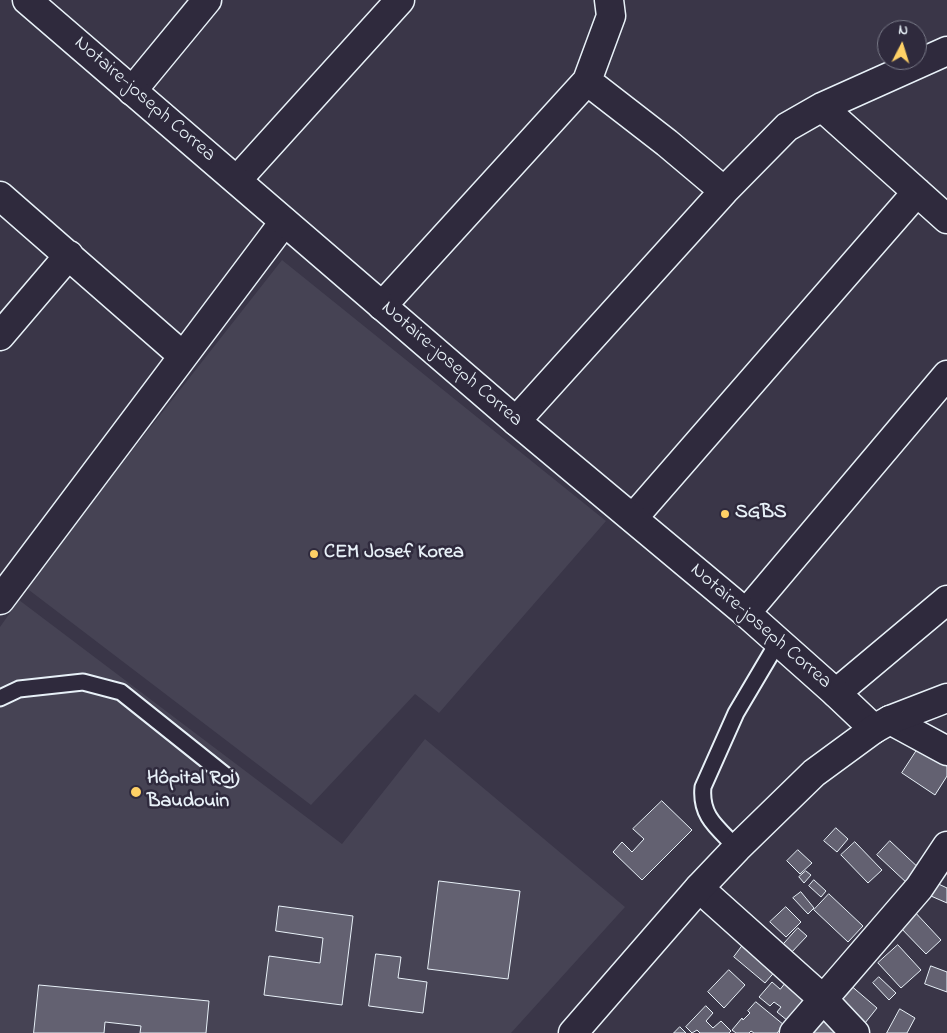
<!DOCTYPE html>
<meta charset="utf-8">
<style>
body{margin:0}
#map{position:relative;width:947px;height:1033px;overflow:hidden;background:#3a3648;font-family:"Indie Flower",sans-serif}
canvas{display:block}
.north{position:absolute;left:877px;top:20px;width:50px;height:50px;box-sizing:border-box;background:#2f2a3d;border:1px solid #797a88;border-radius:50%;rotate:5deg;font-size:14px;font-weight:700;line-height:20px;text-align:center;color:#e8f1f8}
.north::after{content:'';display:block;margin:auto;width:18px;height:22px;background:#ffd166;clip-path:polygon(50% 0,100% 100%,50% 72%,0 100%)}
</style>
<div id="map">
<canvas width="947" height="1033"></canvas>
<div class="north">N</div>
</div>
<script>
const ctx = document.querySelector('canvas').getContext('2d');
ctx.lineJoin = 'round';
function paint(path, color) { ctx.fillStyle = color; ctx.fill(path, 'evenodd'); }
function trace(path, color, width, dash) { ctx.strokeStyle = color; ctx.lineWidth = width; ctx.lineCap = dash ? 'butt' : 'round'; ctx.setLineDash(dash || []); ctx.stroke(path); }
function label(font, color, halo, rows, align = 'center') {
  ctx.font = font + ' "Indie Flower",sans-serif'; ctx.lineWidth = 5; ctx.setLineDash([]); ctx.textBaseline = 'middle'; ctx.strokeStyle = halo; ctx.fillStyle = color; for (const [text, x, y, turn = 0] of rows) {
    ctx.save(); ctx.translate(x, y); ctx.rotate((+turn || 0) * Math.PI / 180); ctx.textAlign = isNaN(turn) ? turn : align; if (halo) ctx.strokeText(text, 0, 0); ctx.fillText(text, 0, 0); ctx.restore();
  }
}
paint(new Path2D(`
 M282,260L606,521L439,713L415,694L311,805L25,587Z
 M19,600L342,844L425,739L625,907L511,1033H0V627Z`), '#464354');
const building = new Path2D(`
 M919,747L947,766V776L935,795L902,773Z
 M662,801L692,830L642,880L613,852L622,842L632,852L644,839L633,829Z
 M836,828L848,839L837,852L824,841Z
 M890,841L922,871L909,885L877,855Z
 M855,842L882,870L868,883L841,855Z
 M798,850L812,863L800,874L787,861Z
 M806,871L811,875L804,883L799,877Z
 M814,880L826,891L821,897L809,886Z
 M930,880L947,888V903L924,893Z
 M439,881L520,891L508,979L428,969Z
 M801,892L814,908L808,914L793,898Z
 M829,894L863,926L848,942L814,910Z
 M279,906L353,916L342,1005L264,995L269,956L320,963L323,938L276,931Z
 M786,907L801,922L786,937L770,922Z
 M912,909L941,940L926,954L897,924Z
 M798,928L807,936L789,955L781,947Z
 M743,945L777,969L765,983L734,957Z
 M898,945L921,970L901,988L878,963Z
 M376,954L401,957L398,978L427,982L423,1013L369,1006Z
 M931,966L947,972V992L925,984Z
 M729,970L745,985L724,1008L708,992Z
 M792,975L812,992L788,1021L777,1012L781,1007L774,1002L770,1006L759,997L772,982L780,989Z
 M879,977L896,993L889,1000L873,983Z
 M849,984L877,1008L865,1023L836,998Z
 M39,985L209,1001L206,1033H140L141,1026L105,1022L104,1033H34Z
 M756,1002L784,1025L777,1033H754L751,1031L749,1033H736L732,1030L742,1018L743,1020L750,1013L748,1011Z
 M706,1006L713,1013L706,1021L713,1028L721,1021L731,1031L729,1033H700L697,1030L692,1033L686,1027Z
 M900,1009L915,1018L907,1033H887Z
 M823,1014L846,1033H808Z
 M680,1027L686,1033H674Z`);
paint(building, '#636171');
trace(building, '#e8f1f8', 1);
const service = new Path2D(`
 M0,698L19,689L83,682L121,692L230,779
 M737,848C718,828 700,817 703,787L736,713L778,642`);
const minor = new Path2D(`
 M609,0L611,16L587,81L667,143L724,191
 M132,91L207,0
 M822,107L947,219
 M237,180L400,0
 M0,196L183,356
 M382,306L587,81
 M0,336L69,255
 M516,421L724,191L787,127L822,107L947,51
 M633,518L917,192
 M0,600L284,222
 M746,613L947,375
 M836,693L947,600
 M890,720L947,751
 M699,888L823,999L855,1033
 M794,1033L919,888L947,846`);
const tertiary = new Path2D(`
 M27,0L516,421L746,613L836,693L874,729`);
const secondary = new Path2D(`
 M573,1033L699,888L737,848L814,773L874,729L890,720L947,698`);
trace(service, '#e8f1f8', 19);
trace(minor, '#e8f1f8', 31);
trace(tertiary, '#e8f1f8', 31);
trace(secondary, '#e8f1f8', 31);
trace(service, '#2f2a3d', 15);
trace(minor, '#2f2a3d', 28);
trace(tertiary, '#2f2a3d', 28);
trace(secondary, '#2f2a3d', 28);
for (const [x, y, r, color] of [
 [725,514,5,"#ffd166"],
 [314,554,5,"#ffd166"],
 [136,792,6,"#ffd166"]
]) { const dot = new Path2D(); dot.arc(x, y, r, 0, 2 * Math.PI); ctx.fillStyle = color; ctx.fill(dot); trace(dot, '#2f2a3d', 2); }
label('20px', '#e8f1f8', '#2f2a3d', [
 ["Notaire-joseph Correa",144,100,41],
 ["Notaire-joseph Correa",451,365,41],
 ["Notaire-joseph Correa",760,627,41]
]);
label('bold 20px', '#e8f1f8', '#2f2a3d', [
 ["SGBS",735,514],
 ["CEM Josef Korea",324,554],
 ["Hôpital Roi",147,780],
 ["Baudouin",147,803]
], 'left');
</script>
